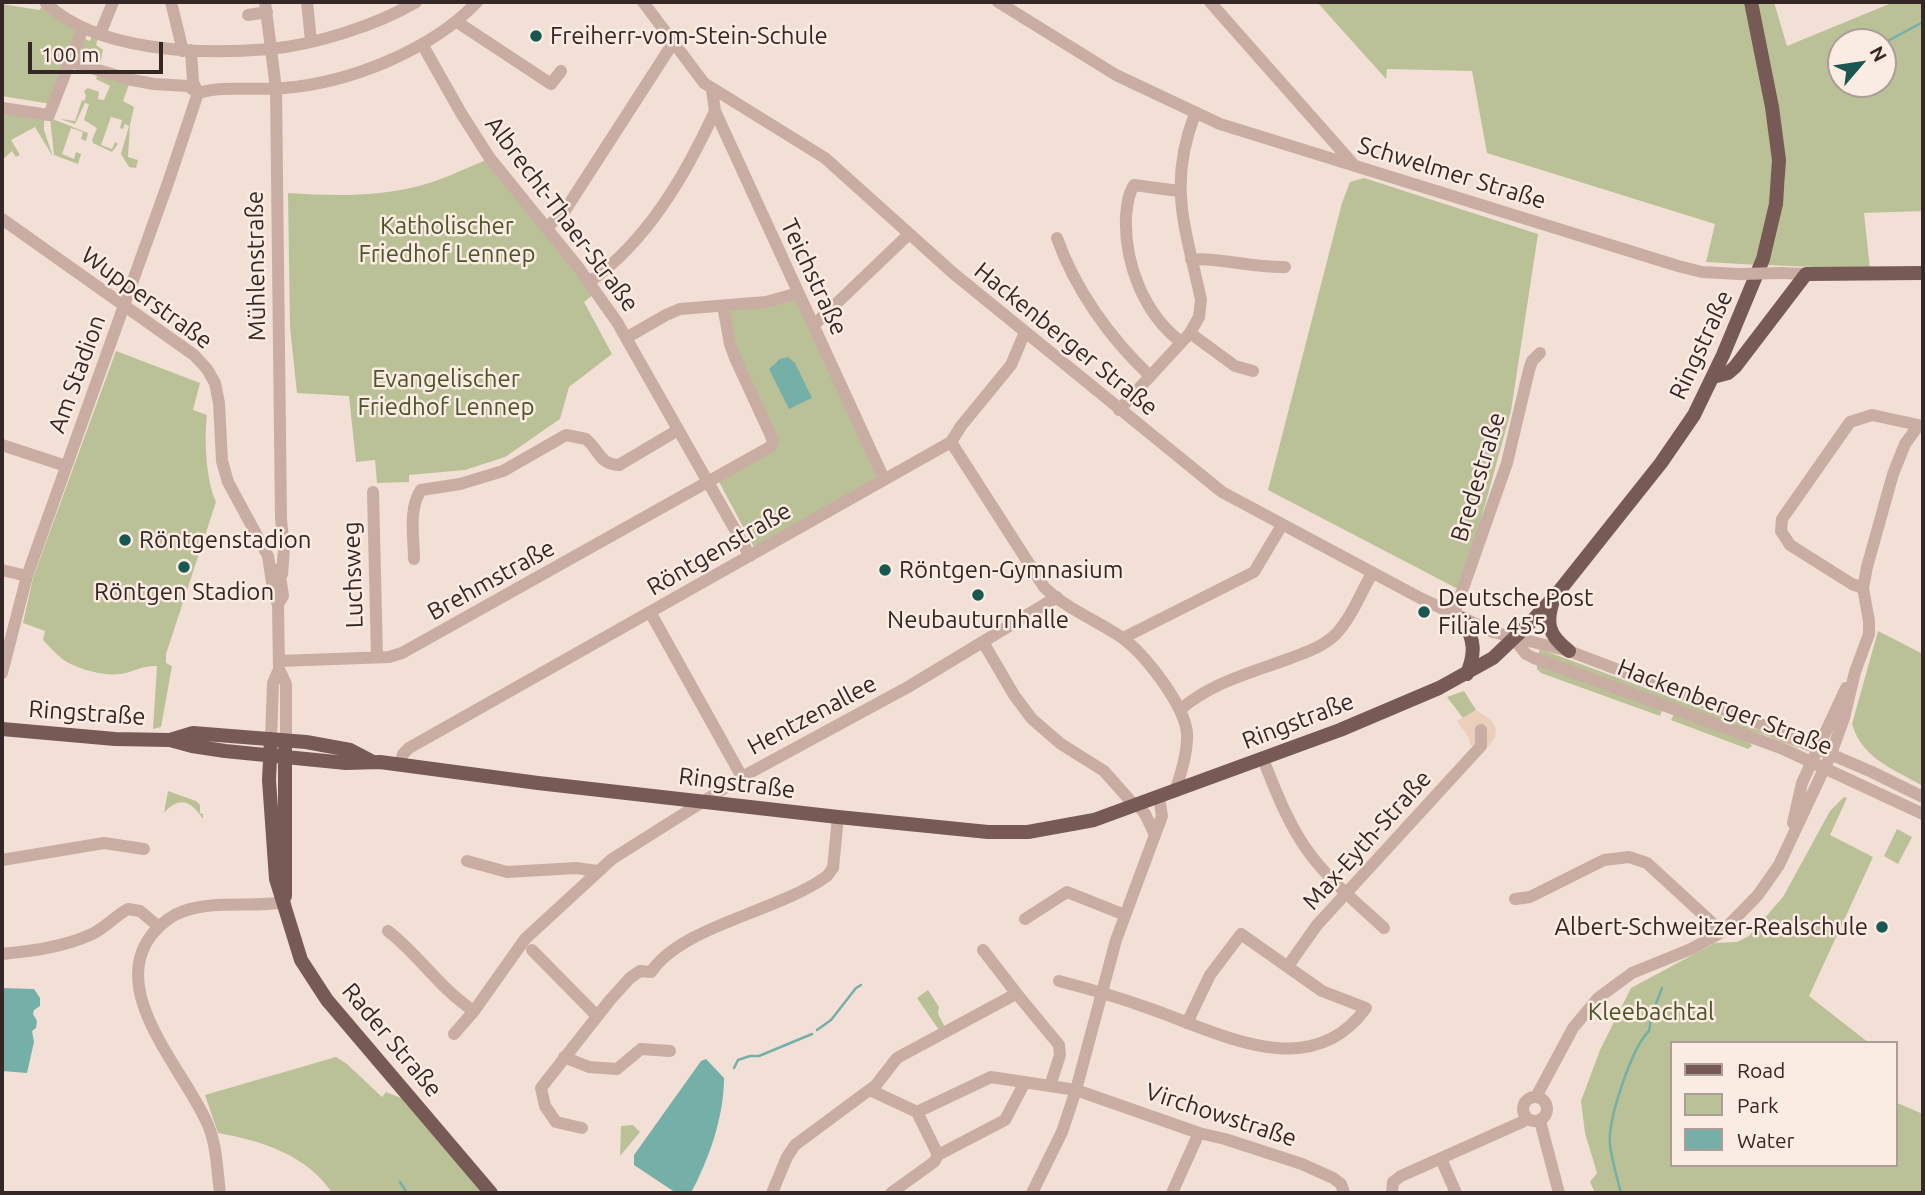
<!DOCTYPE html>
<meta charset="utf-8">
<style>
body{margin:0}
#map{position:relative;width:1925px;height:1195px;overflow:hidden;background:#f2e0d6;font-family:Ubuntu,sans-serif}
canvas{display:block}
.frame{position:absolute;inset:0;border:4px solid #342725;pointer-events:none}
.legend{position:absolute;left:1670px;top:1041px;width:228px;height:126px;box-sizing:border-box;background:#faebe3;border:2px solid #ab9d97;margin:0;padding:9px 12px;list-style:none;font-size:21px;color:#342725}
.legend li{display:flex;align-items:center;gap:14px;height:35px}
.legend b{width:35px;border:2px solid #ab9d97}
.north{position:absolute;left:1827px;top:28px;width:70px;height:70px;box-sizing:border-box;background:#faebe3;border:2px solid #ab9d97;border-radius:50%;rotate:61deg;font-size:19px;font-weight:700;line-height:28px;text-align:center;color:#342725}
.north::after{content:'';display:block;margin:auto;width:24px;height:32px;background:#195850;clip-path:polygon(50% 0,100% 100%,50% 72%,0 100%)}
.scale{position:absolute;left:28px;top:42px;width:135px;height:32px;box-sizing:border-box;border:4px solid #342725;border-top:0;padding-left:9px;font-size:21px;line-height:24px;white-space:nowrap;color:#342725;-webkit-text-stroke:5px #faebe3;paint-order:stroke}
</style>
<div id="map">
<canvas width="1925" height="1195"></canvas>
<div class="frame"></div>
<ul class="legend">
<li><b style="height:9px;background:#775a55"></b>Road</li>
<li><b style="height:19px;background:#bbc196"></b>Park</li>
<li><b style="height:19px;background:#74b0a8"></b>Water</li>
</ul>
<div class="north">N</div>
<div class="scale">100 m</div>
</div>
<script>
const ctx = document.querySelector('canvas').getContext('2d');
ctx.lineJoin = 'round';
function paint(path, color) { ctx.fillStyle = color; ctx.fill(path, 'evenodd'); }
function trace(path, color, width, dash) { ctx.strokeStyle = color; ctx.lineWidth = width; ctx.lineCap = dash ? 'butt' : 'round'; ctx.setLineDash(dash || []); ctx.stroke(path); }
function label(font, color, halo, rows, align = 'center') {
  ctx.font = font + ' Ubuntu,sans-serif'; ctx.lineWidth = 5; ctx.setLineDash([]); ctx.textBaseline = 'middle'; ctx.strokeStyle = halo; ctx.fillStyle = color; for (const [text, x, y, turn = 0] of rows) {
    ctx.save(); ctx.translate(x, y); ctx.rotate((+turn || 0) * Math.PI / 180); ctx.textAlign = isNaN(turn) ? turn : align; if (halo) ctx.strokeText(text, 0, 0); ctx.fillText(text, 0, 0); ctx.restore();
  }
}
paint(new Path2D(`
 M1317,2H1746L1772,136L1773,195L1758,265L1706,262L1715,224L1487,153L1472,71L1387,69L1386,79Z
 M1757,2H1774L1787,46L1894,2H1923V211L1864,213L1870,269L1764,265L1784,192L1785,176ZM1841,42H1883V84H1841Z
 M2,4L39,10L44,5L79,29L51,104L2,96Z
 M92,35H99L96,45L103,50L99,69L74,60L85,39L90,41Z
 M99,71L130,82L123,101L134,107L130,125L128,157L138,160L136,168L129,167L121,154L129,126L125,124L123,129L120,128L122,120L111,117L101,145L112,149L115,142L118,144L112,152L93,143L92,140L97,128L84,120L89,104L85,103L75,124L60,119L75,121L82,100L84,101L86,96L84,91L88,88L99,92L98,99L104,100L110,86L96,79Z
 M2,114L44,119V130L53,157L35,127L11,140L20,155L16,157L12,151L2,160Z
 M50,118L88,133L86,141L81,139L83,132L71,128L62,154L74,159L76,152L81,154L78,164L54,155Z
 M486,160L593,295L584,302L612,354L569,387L560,419L505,457L465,470L409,475V482L377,483L375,460L356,462L349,396L297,393L290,327L288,193C331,196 377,197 419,186C442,180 464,169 486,160Z
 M1364,178L1538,234L1511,411L1480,523L1458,589L1268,490L1342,203L1350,182Z
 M797,299L879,477L755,549L718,480L772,452L738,357L728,310Z
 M116,351L200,383L193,410L207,415C204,439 206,480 216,502L166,654V663L172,666L161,727L153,729L157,666C143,665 134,672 120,674C104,676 81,670 67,662C58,657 50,647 43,640L45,631L23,623L33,578Z
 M1878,631L1923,654V786C1894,769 1862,759 1852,724Z
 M1540,649L1799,745L1798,748L1765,735L1720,722L1538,655Z
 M1537,664L1662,710L1660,716L1541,673L1537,669Z
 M1464,691L1476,710L1463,718L1447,697Z
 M1674,714L1750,743L1752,746L1748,749L1671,720Z
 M168,791L196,801L200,805V813L203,814V819C192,803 181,794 164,813Z
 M1844,797L1847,798L1830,835L1873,857L1809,996L1869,1043H1671V1165H1895V1102L1923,1114V1193H1595L1590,1182L1597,1173L1585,1133L1581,1101L1600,1050L1631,988L1715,943L1737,942L1749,936L1783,897L1830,811Z
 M1897,829L1912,837L1898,864L1884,856Z
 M928,990L939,1007L938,1014L945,1027L939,1030L917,998Z
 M336,1057L347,1064L382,1097L386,1092L406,1100L485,1193H332C308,1155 259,1140 218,1133L205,1095Z
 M633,1125L640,1132L620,1156L621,1126Z`), '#bbc196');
paint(new Path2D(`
 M1476,710L1491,720L1496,728L1495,738L1488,747L1470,745L1469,738L1457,721Z`), '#ebcebc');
paint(new Path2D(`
 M788,357L795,363L812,398L789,409L769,369L780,359Z
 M2,988L34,989L40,998V1006L34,1010L33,1014L37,1021L36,1028L32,1031L34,1042L27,1073L2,1071Z
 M706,1059L724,1078C724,1117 709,1159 691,1193H676L634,1165V1155L701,1061Z`), '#74b0a8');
trace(new Path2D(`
 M1886,42L1923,22
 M817,1030L831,1020L856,988L861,985
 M734,1068L738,1060L750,1056H759L812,1034
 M400,1182L407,1193
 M1621,1193C1617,1177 1612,1161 1610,1145C1607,1121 1632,1047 1649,1031L1652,1014L1662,988`), '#74b0a8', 2.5);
trace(new Path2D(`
 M45,2C95,52 202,55 269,49C315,45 377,25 416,2
 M171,2L183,51
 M265,2L276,89L281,519L284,549L282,574
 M307,2L311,41
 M643,2L704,83L825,158L953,273L1222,492L1422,599L1493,632L1569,651L1758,723L1872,772L1923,797
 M998,2L1116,75L1220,124L1678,266L1702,272L1739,274
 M1210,2L1354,165
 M248,15L267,12
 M457,22L551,84L561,71
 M100,34L113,2
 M422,44L461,113L489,157L578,267L617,322L750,556
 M71,62L132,80L154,84L188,86L198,93C224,85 256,91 284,88C349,83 432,50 477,2
 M712,90L715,111L884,479
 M2,108L49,115L83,28
 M1179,191L1134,185C1128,194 1127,206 1126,216C1124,263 1144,314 1181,342
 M2,219L194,355L207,369L215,383L219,403L222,461L228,482L268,556L274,596L278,604L279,669L273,683L271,739
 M546,228L564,212L673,43
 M1057,238C1075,289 1109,337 1149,375
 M1191,259C1223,258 1253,268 1285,267
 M1782,273L1806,274
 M589,282C647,242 686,174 715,111
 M814,325L909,234
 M1190,333L1235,366L1253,371
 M626,338L666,315L680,309L766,302L798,293
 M1119,410L1190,333L1199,317L1201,300C1186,229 1167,186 1195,114
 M951,442L1044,587C1065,608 1096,620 1121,637C1144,653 1184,704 1187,733C1188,752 1181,774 1175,791
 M2,445L66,466
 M373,492L377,657
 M414,559C414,538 408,509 421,490L460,484L503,471L566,435L586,439C599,450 600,465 619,465L678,430
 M2,570L27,576
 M1863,588L1852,584L1790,545L1781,531L1782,519L1850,422L1872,415L1923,426
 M278,604L283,596L279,569
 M650,612L742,777
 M1454,614L1507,463L1529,370L1532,361L1540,353
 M1123,638L1254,572L1282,525
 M1514,639L1526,654L1534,658L1781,748L1923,814
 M983,642L1014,695L1032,719L1061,744L1104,771L1135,806
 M279,661L389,657L402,653L770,447L773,442L771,436L735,358L730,344L723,306
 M279,669L286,684V740
 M2,673L27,576L169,180L198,93L193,82L191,50
 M1180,710C1210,683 1250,673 1288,659C1304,653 1323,647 1336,634C1351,618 1361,593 1372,573
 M1263,759C1275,789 1286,819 1305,847C1326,878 1356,902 1384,928
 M400,765L403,754L409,748L951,442L961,426L1011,365L1025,332
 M1138,805L1145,814L1155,835
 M1793,823L1802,783L1846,688
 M2,860L104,843L144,849
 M467,861L507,872L576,868L597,871
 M1515,899L1530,897L1604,860L1629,857L1647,863L1722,932
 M1025,919L1067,892L1125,915
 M388,931C420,956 439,988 474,1011
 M532,950L597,1016
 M983,950L1017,994
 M2,954C32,951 64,947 92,934C105,928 115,916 128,909L140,911L159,927
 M1288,966L1317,925L1481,746V730
 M1059,981C1090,989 1121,998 1151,1009C1220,1033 1310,1085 1366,1008L1322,991L1241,934L1210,975L1187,1023
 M454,1034L474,1011L525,939L612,859L742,777L908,687L1057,597
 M564,1057L589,1067L617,1069L641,1049L670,1051
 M870,1090L917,1112L938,1155L934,1162L891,1193
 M1523 1109a12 12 0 1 1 24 0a12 12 0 1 1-24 0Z
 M1536,1097L1573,1028L1598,998L1632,973L1691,949L1722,932L1758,895L1779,865L1831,754L1844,718L1855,672L1869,634V621L1863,588L1867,567L1893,474L1905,444L1918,426
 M917,1112L991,1077L1076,1090L1199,1133L1225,1139L1302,1164L1333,1178L1341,1184L1344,1193
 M1540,1121L1559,1193
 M582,1128L556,1122L545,1106L541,1088L610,1000L630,978L640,971L651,972C683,925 778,912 827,876L833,868L838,817
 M938,1155L1005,1120L1025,1082
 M1441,1159L1456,1193
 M220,1193C217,1171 217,1146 208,1125C185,1070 104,990 154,932C162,923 172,915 184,911C214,900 252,908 285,902
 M772,1193L787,1157L795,1145L876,1085L897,1058L1014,995L1017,994L1059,1045L1060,1055L1050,1086
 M1032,1193L1062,1132L1076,1090L1116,940L1162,816L1159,797
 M1172,1193L1199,1133
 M1392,1193L1393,1182L1401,1176L1522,1122L1527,1118`), '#caada2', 12);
trace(new Path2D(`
 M1713,377L1728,373L1735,367L1806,274L1923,273
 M1554,598C1545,623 1548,635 1569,651
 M1464,619C1474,642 1476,651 1467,674
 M2,729L115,739L170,740L192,746L225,751L346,763L380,762L538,783L838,817L988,832H1028L1094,820L1340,730L1439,688L1493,658L1533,620L1556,595L1661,463L1694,415L1723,355L1763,259L1776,204L1779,160L1772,107L1751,2
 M271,739L269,780L276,879L301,960L327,1000L491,1193
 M170,740L193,733L306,742L350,750L371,761
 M285,896V749`), '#775a55', 14);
trace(new Path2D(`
 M1739,274L1782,273`), '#caada2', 12);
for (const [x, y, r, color] of [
 [536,36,7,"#195850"],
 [125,540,7,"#195850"],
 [184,567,7,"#195850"],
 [885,570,7,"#195850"],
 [978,595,7,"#195850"],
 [1424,612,7,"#195850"],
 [1882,927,7,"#195850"]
]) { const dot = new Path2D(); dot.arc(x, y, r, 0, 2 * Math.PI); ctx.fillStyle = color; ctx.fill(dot); trace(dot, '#faebe3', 2.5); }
label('24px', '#342725', '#faebe3', [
 ["Freiherr-vom-Stein-Schule",550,36],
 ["Röntgenstadion",139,540],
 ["Röntgen-Gymnasium",899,570],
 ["Röntgen Stadion",184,592,"center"],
 ["Deutsche Post",1438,598],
 ["Filiale 455",1438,626],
 ["Neubauturnhalle",978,620,"center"],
 ["Albert-Schweitzer-Realschule",1868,927,"right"]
], 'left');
label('24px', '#342725', '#faebe3', [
 ["Schwelmer Straße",1452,173,17],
 ["Albrecht-Thaer-Straße",562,214,53],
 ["Mühlenstraße",256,266,-91],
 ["Teichstraße",814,277,65],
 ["Wupperstraße",147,298,36],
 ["Hackenberger Straße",1066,339,39],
 ["Ringstraße",1701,345,-65],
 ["Am Stadion",77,374,-70],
 ["Bredestraße",1478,477,-73],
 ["Röntgenstraße",719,549,-30],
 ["Luchsweg",353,575,-92],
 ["Brehmstraße",491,580,-29],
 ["Hackenberger Straße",1725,707,21],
 ["Ringstraße",87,713,4],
 ["Hentzenallee",812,715,-28],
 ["Ringstraße",1298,721,-21],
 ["Ringstraße",737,783,7],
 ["Max-Eyth-Straße",1367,840,-48],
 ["Rader Straße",392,1040,50],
 ["Virchowstraße",1221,1115,18]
]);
label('24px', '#4c5428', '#faebe3', [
 ["Katholischer",447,226],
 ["Friedhof Lennep",447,254],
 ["Evangelischer",446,379],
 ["Friedhof Lennep",446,407],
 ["Kleebachtal",1651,1012]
]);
</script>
